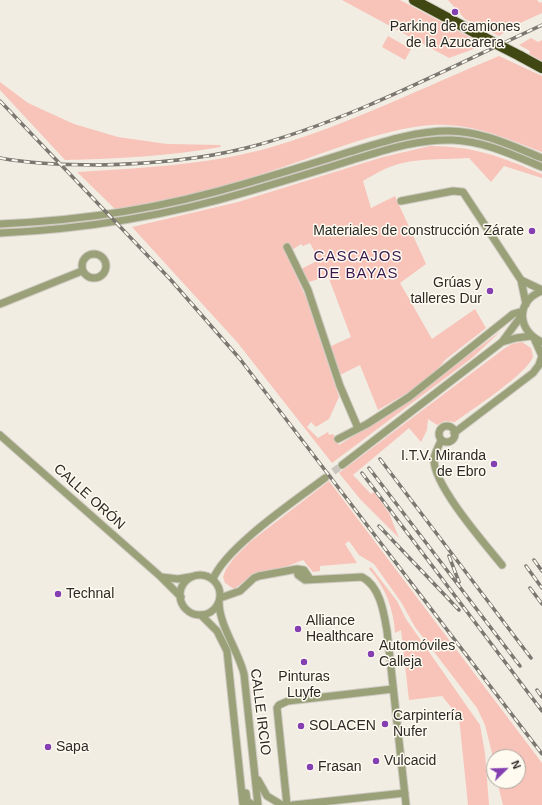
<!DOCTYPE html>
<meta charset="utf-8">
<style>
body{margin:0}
#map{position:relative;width:542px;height:805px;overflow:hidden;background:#f2ede3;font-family:Arial,sans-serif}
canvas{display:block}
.north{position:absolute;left:486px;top:749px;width:40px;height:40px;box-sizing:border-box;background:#fffbf0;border:1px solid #aba79f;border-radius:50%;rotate:67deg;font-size:11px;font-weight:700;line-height:16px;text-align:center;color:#2c2a26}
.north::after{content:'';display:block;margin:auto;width:14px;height:18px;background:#843fb2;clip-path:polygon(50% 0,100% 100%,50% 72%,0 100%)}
</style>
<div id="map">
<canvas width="542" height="805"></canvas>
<div class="north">N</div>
</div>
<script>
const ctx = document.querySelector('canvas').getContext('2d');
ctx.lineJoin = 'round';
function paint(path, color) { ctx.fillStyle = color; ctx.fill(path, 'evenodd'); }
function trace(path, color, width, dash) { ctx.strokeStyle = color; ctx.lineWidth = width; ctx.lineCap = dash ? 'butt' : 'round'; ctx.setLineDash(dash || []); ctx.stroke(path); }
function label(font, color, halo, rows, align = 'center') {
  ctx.font = font + ' Arial,sans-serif'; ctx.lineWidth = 3; ctx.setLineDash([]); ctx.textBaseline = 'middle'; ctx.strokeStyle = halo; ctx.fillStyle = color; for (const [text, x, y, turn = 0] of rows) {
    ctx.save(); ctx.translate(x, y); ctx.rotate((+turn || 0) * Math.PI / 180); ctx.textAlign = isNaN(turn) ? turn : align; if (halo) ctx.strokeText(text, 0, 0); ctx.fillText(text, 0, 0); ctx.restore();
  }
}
paint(new Path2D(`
 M342,0H400L475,40L474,42L482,46L449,58Z
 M448,0H537L540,3L542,2V13L516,25L499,36L465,19Z
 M388,36L411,49L405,60L382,47Z
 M531,38L538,42L542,40V61L529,54L530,51L519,45Z
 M499,56L542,76V152C506,138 470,122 431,125C380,129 320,155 271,171C220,188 168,201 115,209L77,172C142,168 209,165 272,147C350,124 424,87 499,56Z
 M0,82L28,103L74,124L118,137L167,144L220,145L221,147C169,156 118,159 65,160L0,90Z
 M430,146C475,146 501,157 542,174V178L504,166L491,182L469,158C442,160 410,157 385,169C378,172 370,177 363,181L371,208L395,196L426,264L400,283L432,339L475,309L486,328L445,360L433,375L409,392L378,410L360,365L338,376L329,347L351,337L328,276L309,282L301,269L319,260L310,243L303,246L301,244L292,250L284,249L307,300L339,397L329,419L316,427L311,422L307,427L318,438L328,432L329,435L333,434L339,445L387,415L501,331L472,358L332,463L237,342L132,227L238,202L383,157Z
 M522,342L531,348L533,356C529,373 471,410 455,422L445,421L437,425L428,419L427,430L421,442L409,428L353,475L371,494L374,492L389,513L399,538L360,499L339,473L505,348L512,344Z
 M329,481L542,763V805H503L497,781H518V757H494V761L485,725L477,708L415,627L401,602L374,564L359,555L349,541L345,544L357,563L320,566V571L313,572L303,560L288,566L251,576L234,589L225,583L223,577L226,569L234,558L250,542Z
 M371,567L397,601L406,619L480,725L485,753L489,805H468L459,717L442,696L409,700L401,630L395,633C394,610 385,586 369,569Z`), '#f8c3b8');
trace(new Path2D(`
 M325,478L342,465`), '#cac6bd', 7, [7, 3.5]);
const minor = new Path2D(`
 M401,201L453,191L463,192L521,280L526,304
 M0,224C88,220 163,208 247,183C281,173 315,163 349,152C382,142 415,131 449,131C482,131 512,146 542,158
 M0,233C87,229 167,216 250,191C284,181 318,171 352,160C385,150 417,139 452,140C484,141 513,155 542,167
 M287,247L308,290L340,386L358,428
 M82 266a12 12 0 1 1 24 0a12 12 0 1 1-24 0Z
 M521,280L542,290
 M542,291C515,301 517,331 542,342
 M0,304L82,271
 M534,338L542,356
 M502,342L516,338L531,336
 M439 434a8 8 0 1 1 16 0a8 8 0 1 1-16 0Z
 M454,433L533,373L539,365L542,356
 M0,435L161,577L181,597
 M338,439L367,424L409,397L513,314L523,311
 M441,440C439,447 434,453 434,460C434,486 485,544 502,565
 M342,465L502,342L522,315
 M180 595a20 20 0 1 1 40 0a20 20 0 1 1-40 0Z
 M161,577L178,579L190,577
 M213,579C226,547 296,500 325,478
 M310,579L304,570L297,569L298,575L305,580L362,577C380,586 384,613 387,631L406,805
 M220,598L240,591L254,578L259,576L297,569
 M219,602C219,625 238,650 244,674L258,805
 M201,615L217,631L227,651L243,805
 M258,780L267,796L282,805
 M246,793L247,801L253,805
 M287,805L277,708L279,705L288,701L393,689
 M293,805L405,793`);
const highway = new Path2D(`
 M414,0L485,38
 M520,56L542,68`);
trace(minor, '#cecac1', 9);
trace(highway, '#cecac1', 12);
trace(minor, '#9aa179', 7);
trace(highway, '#404712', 10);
const rail = new Path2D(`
 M0,101L170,279L240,359L542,754
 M0,158C32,164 67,165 99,165C149,164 198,160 246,148C348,122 446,69 542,25
 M380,459L531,658
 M369,468L520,666
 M362,473L542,711
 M379,526L459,610
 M449,556L459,582
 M534,560L542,571
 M526,566L542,588
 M530,588L542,604
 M537,690L542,697`);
trace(rail, '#7b7872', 3.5);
trace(rail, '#fffbf0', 2, [6]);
const highwayBridge = new Path2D(`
 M485,38L520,56`);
trace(highwayBridge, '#cecac1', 12, []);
trace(highwayBridge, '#404712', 10);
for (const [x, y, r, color] of [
 [455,12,4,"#843fb2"],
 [532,231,4,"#843fb2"],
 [490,291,4,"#843fb2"],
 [494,464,4,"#843fb2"],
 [58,594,4,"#843fb2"],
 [298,629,4,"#843fb2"],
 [371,654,4,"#843fb2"],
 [304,662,4,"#843fb2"],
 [385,724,4,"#843fb2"],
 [301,726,4,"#843fb2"],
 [48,747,4,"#843fb2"],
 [376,761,4,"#843fb2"],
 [310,767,4,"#843fb2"]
]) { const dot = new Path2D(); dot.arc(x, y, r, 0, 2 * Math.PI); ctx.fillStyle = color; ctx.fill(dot); trace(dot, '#fffbf0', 1.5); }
label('14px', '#2c2a26', '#fffbf0', [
 ["Parking de camiones",455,27,"center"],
 ["de la Azucarera",455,43,"center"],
 ["Materiales de construcción Zárate",524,231,"right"],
 ["Grúas y",482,283,"right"],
 ["talleres Dur",482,299,"right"],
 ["I.T.V. Miranda",486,456,"right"],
 ["de Ebro",486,472,"right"],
 ["Technal",66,594],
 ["Alliance",306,621],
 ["Healthcare",306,637],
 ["Automóviles",379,646],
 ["Calleja",379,662],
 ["Pinturas",304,677,"center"],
 ["Luyfe",304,693,"center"],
 ["Carpintería",393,716],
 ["Nufer",393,732],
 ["SOLACEN",309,726],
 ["Sapa",56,747],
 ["Vulcacid",384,761],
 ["Frasan",318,767]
], 'left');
label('14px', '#2c2a26', '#fffbf0', [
 ["CALLE ORÓN",89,497,42],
 ["CALLE IRCIO",260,712,83]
]);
ctx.letterSpacing = '1px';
label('15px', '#39174e', '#fffbf0', [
 ["CASCAJOS",358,257],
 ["DE BAYAS",358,274]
]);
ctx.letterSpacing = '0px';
</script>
